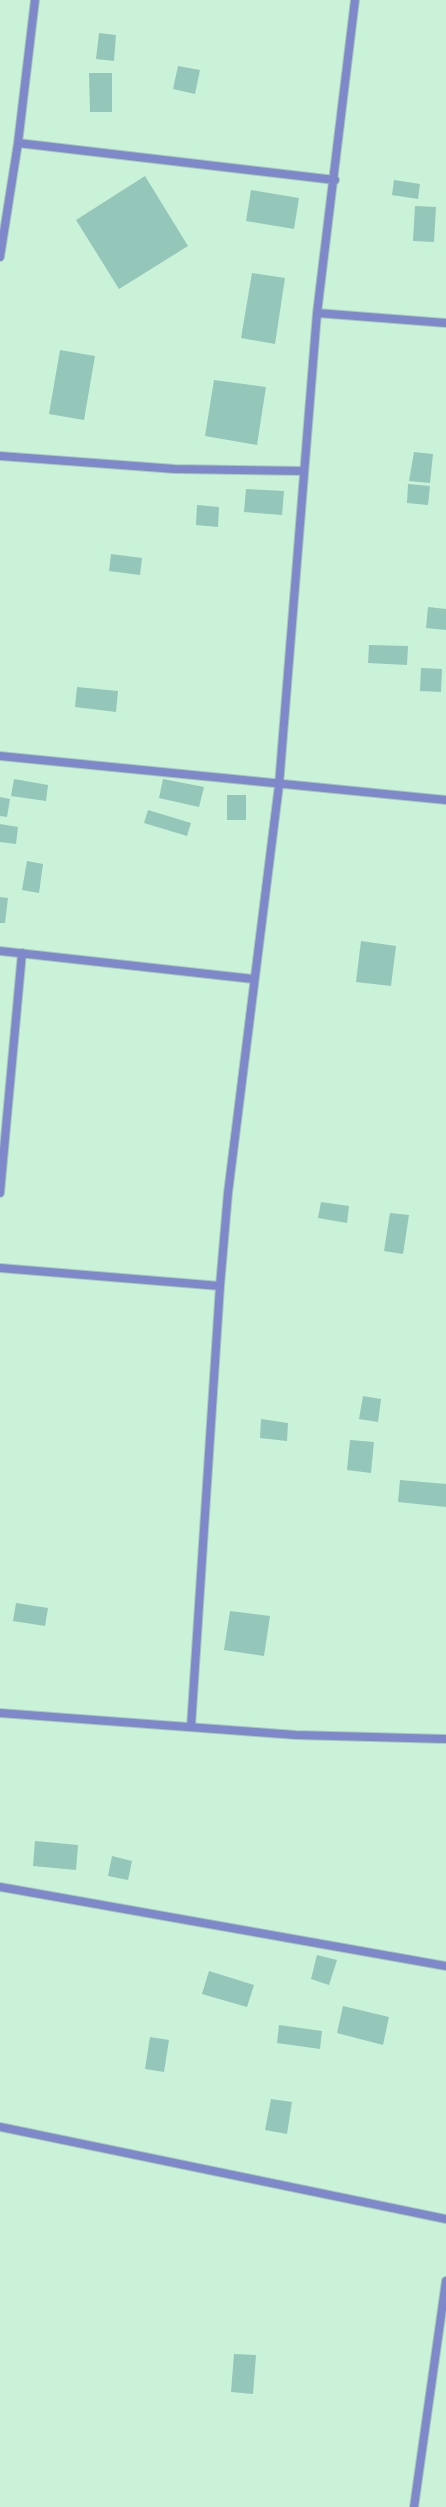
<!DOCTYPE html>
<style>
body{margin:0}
canvas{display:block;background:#c9f2d8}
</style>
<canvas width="446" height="2507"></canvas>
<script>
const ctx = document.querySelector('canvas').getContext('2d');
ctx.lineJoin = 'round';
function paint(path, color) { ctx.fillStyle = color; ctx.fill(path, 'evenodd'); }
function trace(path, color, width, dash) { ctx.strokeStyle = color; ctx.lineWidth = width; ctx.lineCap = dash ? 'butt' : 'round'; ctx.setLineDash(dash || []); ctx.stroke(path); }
paint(new Path2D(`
 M99,33L116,35L114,61L96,59Z
 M178,66L200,70L195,94L173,89Z
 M89,73H112V112H90Z
 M145,176L188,246L119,289L76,220Z
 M394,180L420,184L418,199L392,195Z
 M251,190L299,198L294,229L246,221Z
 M415,206L436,207L434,242L413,241Z
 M252,273L285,278L275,344L241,338Z
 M60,350L95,356L84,420L49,414Z
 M214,380L266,387L257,445L205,436Z
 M414,452L433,454L430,483L409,481Z
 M408,484L430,486L428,505L407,503Z
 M246,489L284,491L282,515L244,512Z
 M197,505L219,507L218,527L196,525Z
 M111,554L142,558L140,575L109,571Z
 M428,607L446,609V630L426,628Z
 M369,645L408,646L407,665L368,663Z
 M421,668L442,669L441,692L420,691Z
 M77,687L118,691L116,712L75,707Z
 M14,779L48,785L46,801L11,796Z
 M163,779L204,787L199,807L159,798Z
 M227,795H246V820H227Z
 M0,797L10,799L7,817L0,816Z
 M148,810L191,823L187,836L144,823Z
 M0,824L18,827L16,844L0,842Z
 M27,861L43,864L39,893L22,890Z
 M0,897L8,898L5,923H0Z
 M361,941L396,946L391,986L356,982Z
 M321,1202L349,1206L347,1223L318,1218Z
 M390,1213L409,1215L403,1254L384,1251Z
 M363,1396L381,1399L378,1422L359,1419Z
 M261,1419L288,1423L287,1441L260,1438Z
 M350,1440L374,1442L371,1473L347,1470Z
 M400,1480L446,1484V1507L398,1502Z
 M16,1603L48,1608L45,1626L13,1621Z
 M230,1611L270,1616L264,1656L224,1650Z
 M35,1841L78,1845L76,1870L33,1866Z
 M112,1856L132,1861L128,1880L108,1876Z
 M317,1955L337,1960L329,1985L311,1979Z
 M209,1971L254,1985L247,2007L202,1994Z
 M343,2006L389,2017L383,2045L337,2033Z
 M279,2025L322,2031L320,2049L277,2043Z
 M150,2037L169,2040L164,2072L145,2069Z
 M271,2099L292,2102L287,2134L265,2130Z
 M234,2354L256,2355L253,2394L231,2392Z`), '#95c6ba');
const minor = new Path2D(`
 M18,143L335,180
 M0,257L18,143L35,0
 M317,313L446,323
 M0,456L175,469L303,471
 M0,756L446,800
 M0,951L253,979
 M0,1193L22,953
 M0,1268L220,1286
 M0,1713L296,1735L446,1739
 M191,1727L220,1286L228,1193L279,785L317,313L355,0
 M0,1887L446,1966
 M0,2127L446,2219
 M414,2507L446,2281`);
trace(minor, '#a8ccb5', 10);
trace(minor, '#7f88cb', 8);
</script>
